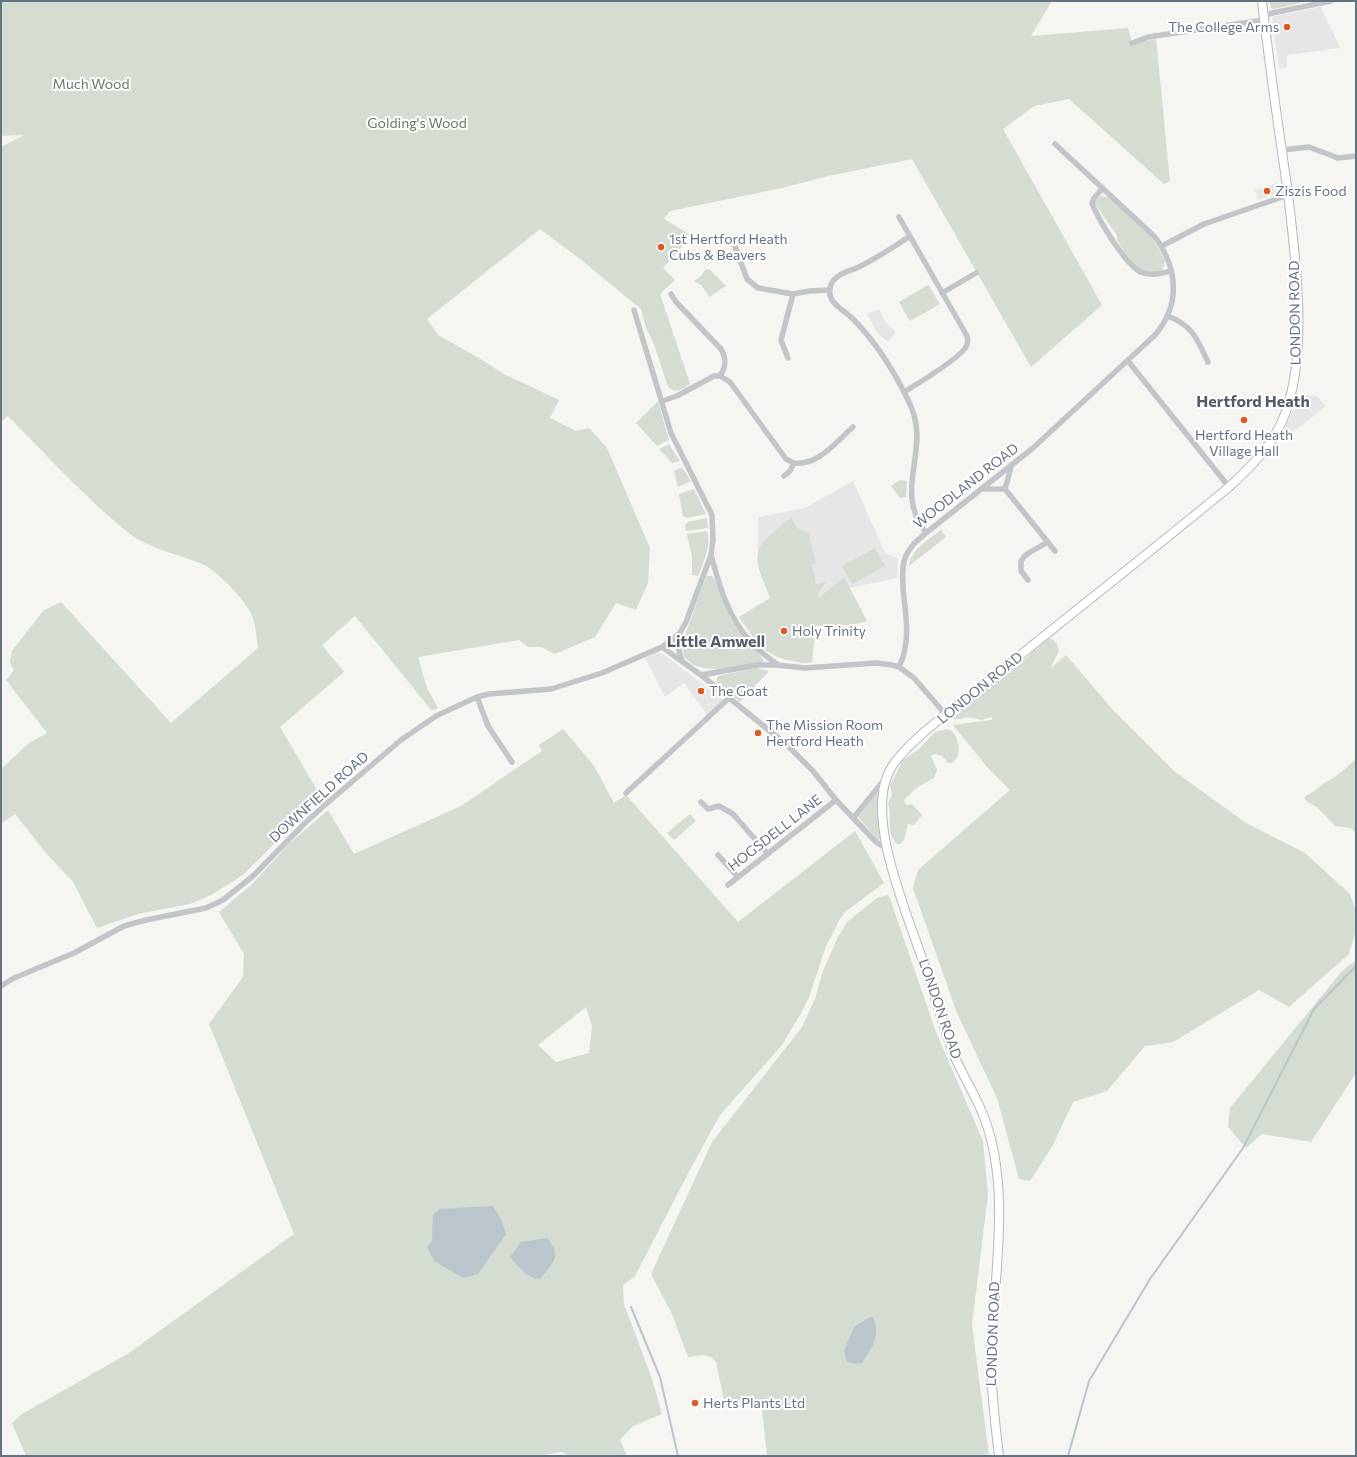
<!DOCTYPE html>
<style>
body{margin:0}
#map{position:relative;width:1357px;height:1457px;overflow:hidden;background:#f5f5f1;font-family:Commissioner,sans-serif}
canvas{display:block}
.frame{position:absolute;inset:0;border:2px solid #647382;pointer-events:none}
</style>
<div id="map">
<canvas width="1357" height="1457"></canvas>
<div class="frame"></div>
</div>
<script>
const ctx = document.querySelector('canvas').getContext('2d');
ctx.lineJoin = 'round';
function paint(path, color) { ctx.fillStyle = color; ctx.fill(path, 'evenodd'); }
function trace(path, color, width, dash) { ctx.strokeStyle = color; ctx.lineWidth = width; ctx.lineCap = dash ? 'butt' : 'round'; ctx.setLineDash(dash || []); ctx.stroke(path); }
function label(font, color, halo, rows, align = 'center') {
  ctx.font = font + ' Commissioner,sans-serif'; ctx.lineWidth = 4; ctx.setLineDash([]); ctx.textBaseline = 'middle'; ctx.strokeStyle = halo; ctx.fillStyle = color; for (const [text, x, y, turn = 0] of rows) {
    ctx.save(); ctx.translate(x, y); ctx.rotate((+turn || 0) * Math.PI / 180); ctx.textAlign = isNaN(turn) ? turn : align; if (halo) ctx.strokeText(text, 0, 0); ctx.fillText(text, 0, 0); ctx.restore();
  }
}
paint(new Path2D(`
 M1321,7L1340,48L1287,55V67L1279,69L1272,17Z
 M1277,183L1278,192L1277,193L1258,200L1255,190Z
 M879,309L885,322L896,332L888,342L877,332L867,314Z
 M1300,395L1317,396L1326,406L1304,424L1293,431H1288L1285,428Z
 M853,481L885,553L898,559L897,578L849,588L844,578L817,598L758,564V517L805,508Z
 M657,652L663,654L724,700L708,716L684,683L665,697L645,658Z`), '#e5e6e5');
paint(new Path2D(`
 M1,1H1052L1031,36L1128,28L1132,43L1156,39L1170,181L1164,184L1069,99L1034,106L1003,129L1102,305L1031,367L912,159L828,176L782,188L670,211L664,219L689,234L684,244L663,268L675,280L660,294L690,384C683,389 676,394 668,387L654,344L646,328L641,309L580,259L540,229L427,319L438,335L484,361L502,373L559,400L550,418L576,431L589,428L607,448L650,548L648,583L636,610L616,603L595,637L555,654L541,647H528L519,640L418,657L427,688L438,708L432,711L355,616L322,645L344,672L280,727L321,797L243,875L211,895L190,904L138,914L97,928L73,882L46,853L15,814L1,824V769L29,743L47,733L6,680L14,670L10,662L12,651L44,610L61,602L171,723L258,648C256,636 256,624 251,613C243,598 217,570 202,564C177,553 147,549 125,530C83,495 46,455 8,416L1,422V147L24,135L1,136Z
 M1269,1H1301L1300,3L1274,9L1271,8Z
 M1101,196L1110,198L1152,238L1165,260L1163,269C1142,283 1125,254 1117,239V236L1095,203L1097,198Z
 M706,269L710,270L726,286L709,297L702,286L694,281L700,277Z
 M928,285L940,304L910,321L899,302Z
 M658,401L669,440L657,446L636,423Z
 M669,444L680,461L672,463L659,449Z
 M682,467L691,481L678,487L674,471Z
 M900,480L907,481L906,497L900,498L891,486Z
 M694,489L706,514L688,518L683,516L679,494Z
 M791,517L797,528L808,532L816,563L812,564L816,584L827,582L819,591L818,598L844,577L867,621L852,625L816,626L812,662C806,664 800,663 793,661C763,656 756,641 739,617L770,598C765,582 751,561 761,545C765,539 784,524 791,517Z
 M707,518L708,528L686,531L685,525L688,522Z
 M941,530L946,537L909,566C911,549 928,540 941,530Z
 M707,531C712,545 703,563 698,576L692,575V557L687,534Z
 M875,548L885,566L852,584L842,566Z
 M707,576H712C723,590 724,611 735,626C741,634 763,655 764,662C745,666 680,682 683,645C684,635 689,625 692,616C697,602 701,588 707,576Z
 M1046,639H1052L1057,644L1059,651L1050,669L1066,655L1113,710L1174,771L1246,823L1305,853L1350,894L1356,912V929L1349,954L1289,1007L1259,990L1173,1042L1145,1046L1107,1091L1073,1102L1052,1147L1030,1181L1019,1179L997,1098L957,1013L913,888L918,870L1010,790L987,767L953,725L991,720L993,718L990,717L982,720L967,717L961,719H953L952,715L1030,655L1034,649H1038L1042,641Z
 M756,668L769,671L740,702L716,682L718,676Z
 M563,729L594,766L614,803L626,795L738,922L855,831L884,883L845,912L840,919L826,946L809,997L800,1015L782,1045L720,1115L693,1164L635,1276L623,1285L624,1304L652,1379L662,1414L633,1426L620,1440L627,1456H568L562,1452L537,1456H26L12,1423L22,1414L129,1353L294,1234L209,1024L243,977L244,954L219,912L252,884L290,843L328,810L354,854L461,806L542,751L539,745ZM586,1007L592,1026L589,1053L556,1062L538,1045Z
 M947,729C962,733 963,765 948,763L942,756L934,754L931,756L937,770L934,778L916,788L904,800L906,805L912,804L922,815L914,825L908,824L904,840L900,844H897C885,832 893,817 888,803L892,795L890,785L903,760L918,750L935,732Z
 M1356,759V833L1351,828L1335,826L1318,808L1305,800V796C1314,793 1319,786 1326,782C1337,777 1346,768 1356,759Z
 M876,794H878V824L880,839L878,840L858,817Z
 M690,814L696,821L674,840L667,833Z
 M888,895L890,899L936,1032L983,1141L988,1194L972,1325L989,1456H767L762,1410L758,1402L732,1403L724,1400L716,1362C709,1352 698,1356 688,1357L672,1314L651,1274L712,1142L802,1027L815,999L823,971L838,937L847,922L877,898Z
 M1356,960V1073L1311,1142L1262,1134L1246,1148L1228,1127L1230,1108L1342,971Z`), '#d5dcd2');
paint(new Path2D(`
 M493,1206L502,1221L506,1234L478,1274L463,1278L434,1261L427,1247L432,1241L433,1215L439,1209Z
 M547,1238C563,1256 553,1263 540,1279C528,1279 517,1265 510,1257L521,1242Z
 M872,1316C882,1332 872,1349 862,1363L855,1364L847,1362L844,1351L854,1327Z`), '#bbc6cc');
trace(new Path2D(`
 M631,1307L660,1377L678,1456
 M1068,1456L1089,1381L1150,1279L1243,1148L1314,1009L1356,966`), '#bbc6cc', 2);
const secondary = new Path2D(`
 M999,1456C995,1423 991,1391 991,1358C993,1282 1012,1189 984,1117C976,1096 963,1076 954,1055C943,1026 935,996 925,967C909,918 865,820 889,772C902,744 960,704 986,683C1067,617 1149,553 1229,487C1252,466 1274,444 1285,414C1309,350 1295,253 1287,186C1278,125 1269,63 1262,1`);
trace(secondary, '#b4b9be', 10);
trace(new Path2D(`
 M1263,15L1331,1
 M1132,43L1148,37L1264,20
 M1282,150L1309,147L1338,158L1356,156
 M1103,188L1094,198L1092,203C1098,219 1127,268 1143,273C1153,276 1162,273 1171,271
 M899,217L967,336C968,339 968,342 967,345C963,357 917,384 904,392
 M910,236C894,247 878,257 861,266C853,270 842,272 836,278C833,280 831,284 830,288C827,303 843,309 852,318C875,341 894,371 908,400C934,449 891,488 926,533
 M733,241L747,279L758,288L793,294L810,291L830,290
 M1162,246L1204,224L1288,195
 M942,293L976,273
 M671,294L676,302L721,349C727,359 726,367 720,376
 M1168,316C1193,326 1197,339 1208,362
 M788,358L781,340L793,294
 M1128,361L1229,487
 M662,401L677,396L714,376H720L730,382L786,459L794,463
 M784,476L790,471L794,463C818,466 836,442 853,427
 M983,489H1005
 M1005,489L1055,551
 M1005,489L1011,467
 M711,555C724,602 734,635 777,664
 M1028,580L1021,571V561C1026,551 1039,549 1047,542
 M675,638L682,660
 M662,647L701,675L787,745L813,771L836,800L876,842L887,849
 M899,667C911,642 906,616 903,589C903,578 901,566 906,556C910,546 918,540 926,533L1033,448L1155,335C1181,304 1178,269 1155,237L1055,144
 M701,675L758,665H777L805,668L876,663L892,665L899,667L914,678L946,715
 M477,697L488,726L512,762
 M626,793L729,698
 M701,802L708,809L719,806L733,814L768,854
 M854,817L885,779
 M718,855L738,877
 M728,885L836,800
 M1,986L14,978L74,953L124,926L146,920L206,908L223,900L253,876L305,823L326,804L401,740L436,716L477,697L489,694L551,689L602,673L662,647L680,633L686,622L711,555L713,540L712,515L671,433L634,310`), '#c2c6c9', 5.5);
trace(secondary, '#fff', 8);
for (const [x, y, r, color] of [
 [1287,27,4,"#e15825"],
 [1267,191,4,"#e15825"],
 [661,247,4,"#e15825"],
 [1244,420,4,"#e15825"],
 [784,631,4,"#e15825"],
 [701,691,4,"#e15825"],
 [758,733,4,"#e15825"],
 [695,1403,4,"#e15825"]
]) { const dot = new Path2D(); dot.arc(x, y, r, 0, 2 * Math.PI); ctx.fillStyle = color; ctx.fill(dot); trace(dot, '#fff', 1.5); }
label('14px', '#647382', '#fff', [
 ["The College Arms",1279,27,"right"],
 ["Ziszis Food",1275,191],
 ["1st Hertford Heath",669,239],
 ["Cubs & Beavers",669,255],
 ["Hertford Heath",1244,435,"center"],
 ["Village Hall",1244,451,"center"],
 ["Holy Trinity",792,631],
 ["The Goat",709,691],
 ["The Mission Room",766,725],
 ["Hertford Heath",766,741],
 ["Herts Plants Ltd",703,1403]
], 'left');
label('14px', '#667963', '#fff', [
 ["Much Wood",91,84],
 ["Golding's Wood",417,123]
]);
label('14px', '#647382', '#fff', [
 ["LONDON ROAD",1295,313,-91],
 ["WOODLAND ROAD",966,486,-38],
 ["LONDON ROAD",980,688,-39],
 ["DOWNFIELD ROAD",319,797,-42],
 ["HOGSDELL LANE",775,833,-38],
 ["LONDON ROAD",940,1009,71],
 ["LONDON ROAD",993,1334,-88]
]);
label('bold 16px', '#525d67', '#fff', [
 ["Hertford Heath",1253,402],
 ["Little Amwell",716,642]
]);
</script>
